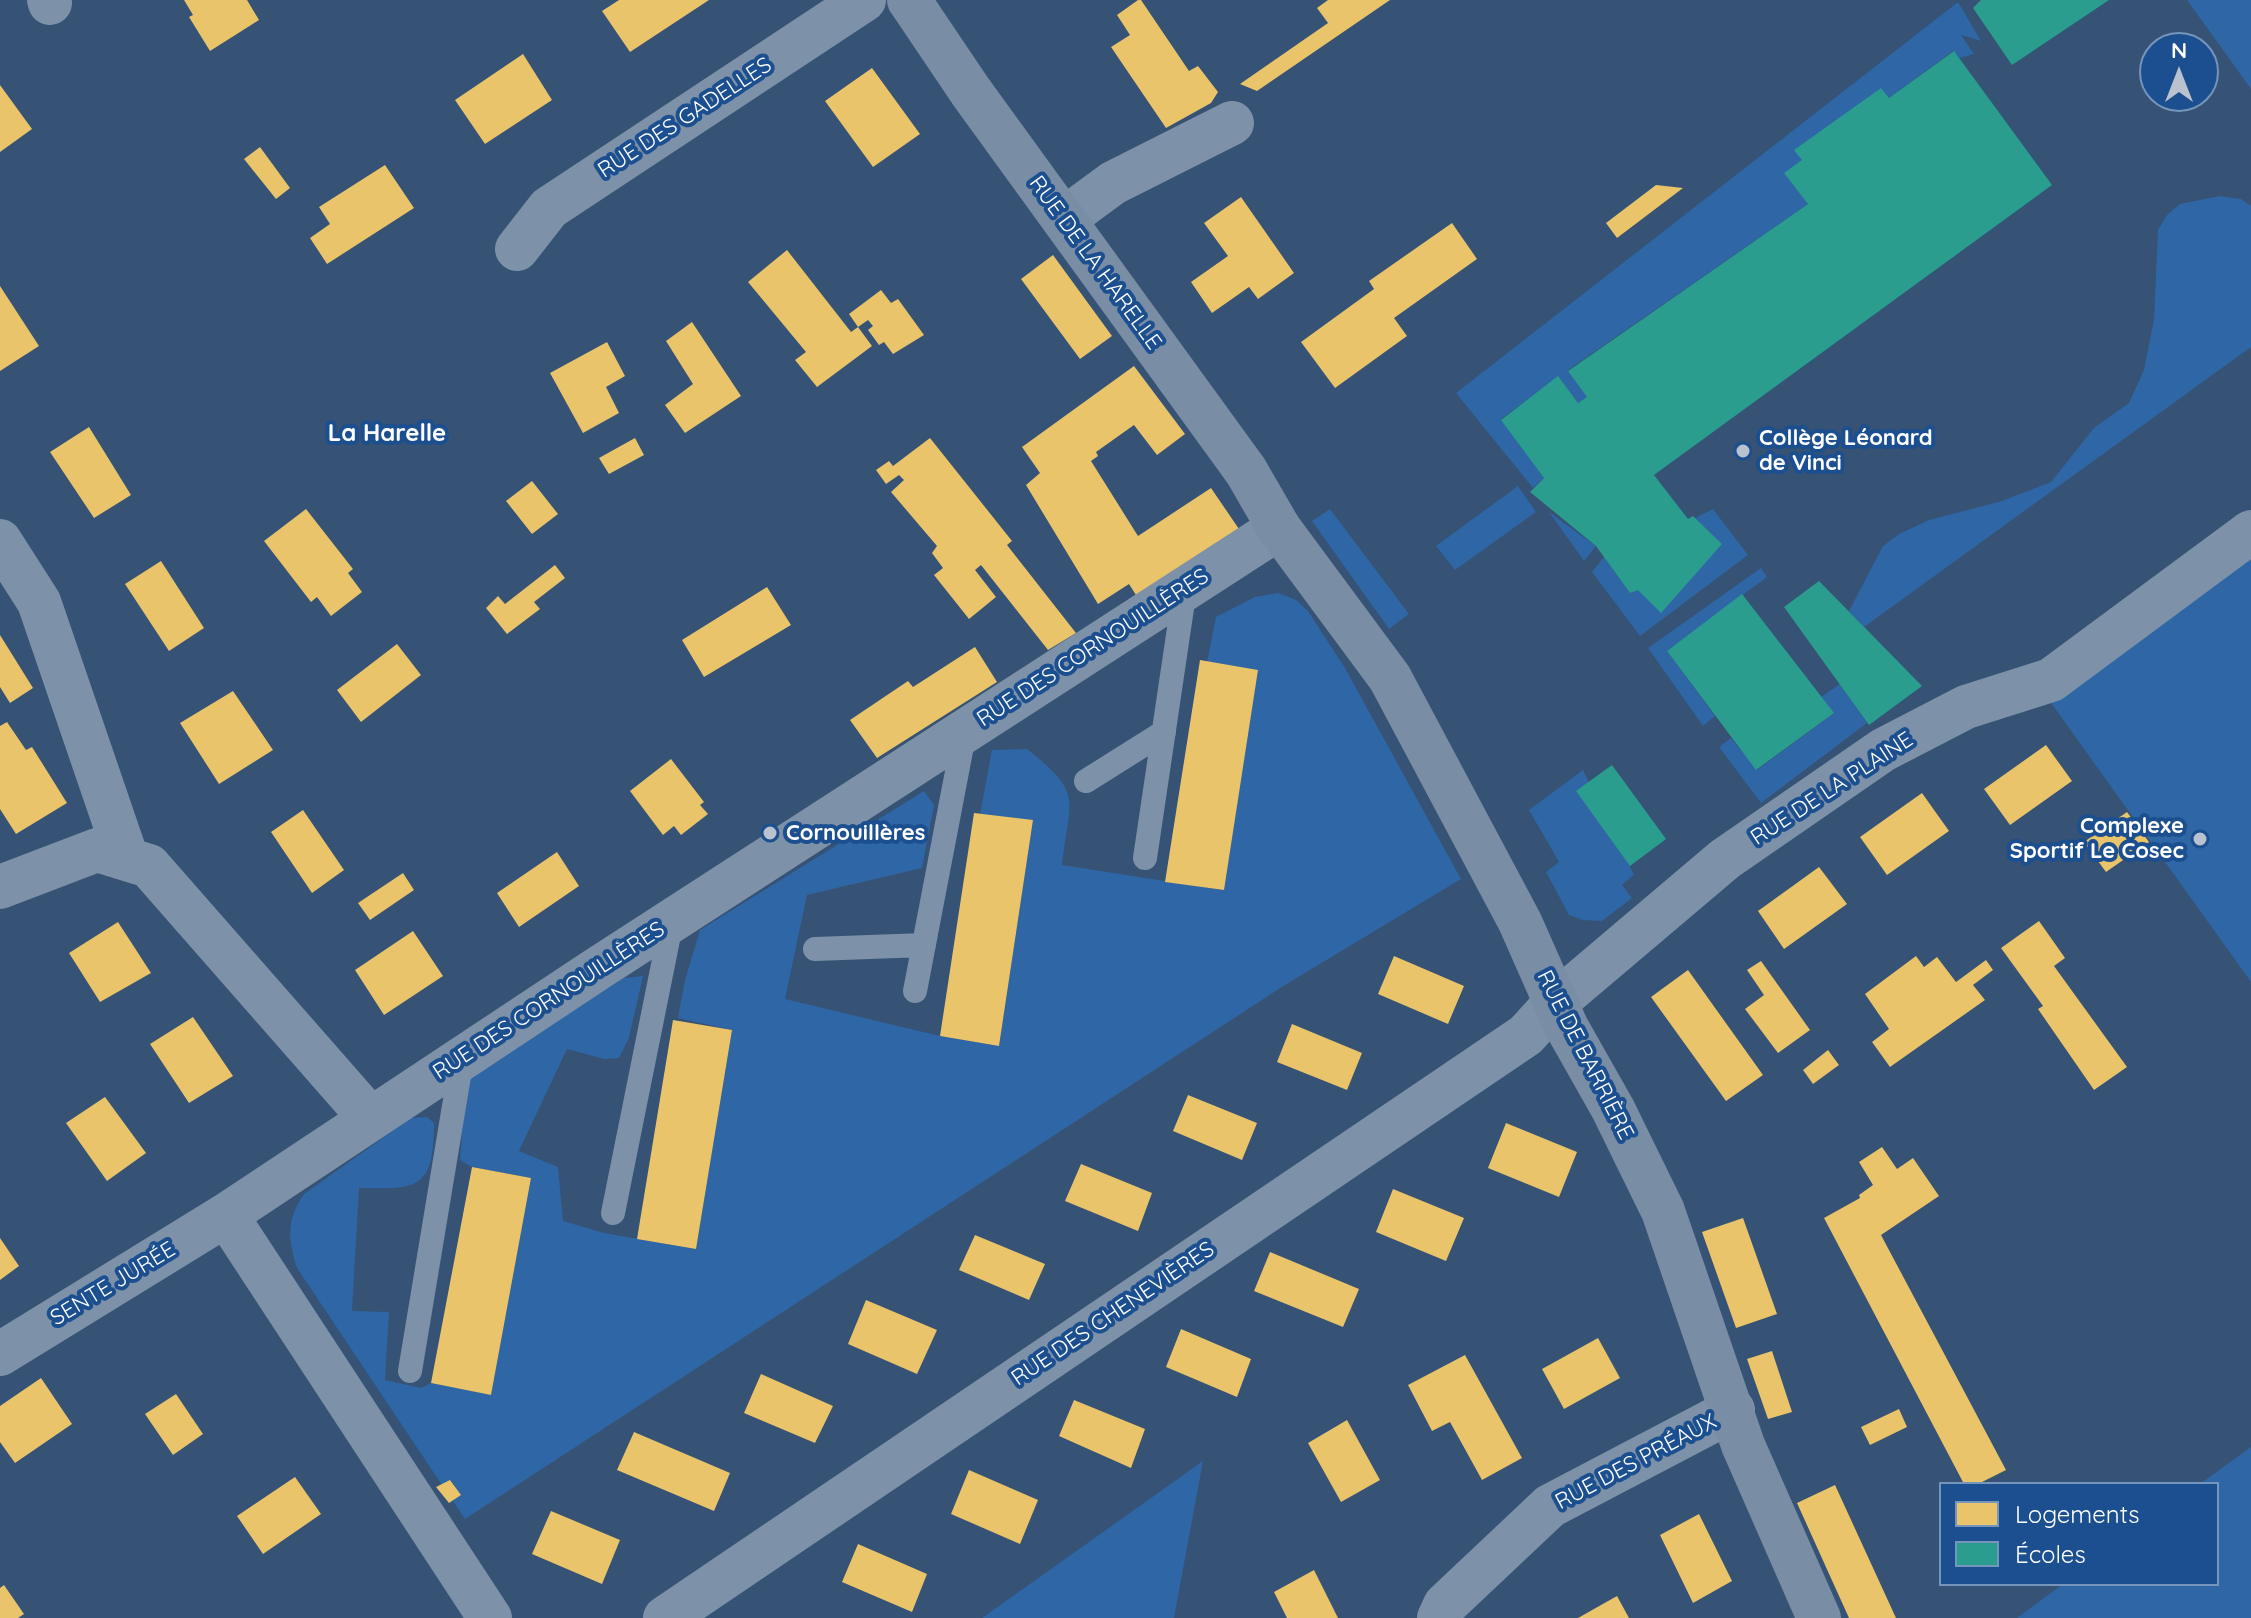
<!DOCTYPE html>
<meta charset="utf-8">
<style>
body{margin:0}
#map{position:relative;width:2251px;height:1618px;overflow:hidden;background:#365274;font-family:Quicksand,sans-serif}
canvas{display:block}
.legend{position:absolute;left:1939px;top:1482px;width:280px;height:104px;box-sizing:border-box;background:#1b4f8f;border:2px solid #7695bc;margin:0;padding:10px 14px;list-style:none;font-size:24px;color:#fff}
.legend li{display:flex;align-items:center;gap:16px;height:40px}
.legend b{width:40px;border:2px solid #7695bc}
.north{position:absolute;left:2139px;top:32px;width:80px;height:80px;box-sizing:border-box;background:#1b4f8f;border:2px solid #7695bc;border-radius:50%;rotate:0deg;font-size:22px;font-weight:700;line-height:32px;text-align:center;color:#fff}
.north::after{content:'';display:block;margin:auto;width:28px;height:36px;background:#b9c2ce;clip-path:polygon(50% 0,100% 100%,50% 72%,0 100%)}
</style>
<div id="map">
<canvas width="2251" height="1618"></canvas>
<ul class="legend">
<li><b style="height:22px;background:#e9c46a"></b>Logements</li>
<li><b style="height:22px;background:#2a9d8f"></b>Écoles</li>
</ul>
<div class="north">N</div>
</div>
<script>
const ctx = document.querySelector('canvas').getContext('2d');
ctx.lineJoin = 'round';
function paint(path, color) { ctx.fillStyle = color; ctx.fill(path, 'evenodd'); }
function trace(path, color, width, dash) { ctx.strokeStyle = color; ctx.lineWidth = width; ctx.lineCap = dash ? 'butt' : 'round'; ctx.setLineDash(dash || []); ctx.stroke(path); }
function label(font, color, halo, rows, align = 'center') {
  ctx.font = font + ' Quicksand,sans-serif'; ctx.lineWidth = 8; ctx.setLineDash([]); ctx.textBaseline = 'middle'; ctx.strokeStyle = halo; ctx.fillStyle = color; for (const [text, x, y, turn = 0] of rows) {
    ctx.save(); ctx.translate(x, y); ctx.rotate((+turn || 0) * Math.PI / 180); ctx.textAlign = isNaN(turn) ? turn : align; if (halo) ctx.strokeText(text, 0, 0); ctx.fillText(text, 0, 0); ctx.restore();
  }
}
paint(new Path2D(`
 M2187,0H2251V89Z
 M1958,2L1981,41L1961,35L1974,54L1960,58L1953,51L1889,98L1881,89L1802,160L1808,204L1568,370L1587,397L1578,403L1558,377L1501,419L1544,478L1533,488L1456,393Z
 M2220,196L2241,199L2251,206V347L1864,627L1849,611L1883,546L1899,534L1929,520L2002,501L2051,482L2094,428L2129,403L2144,370L2154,319L2158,230L2167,215L2180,204Z
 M1518,486L1536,512L1455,570L1436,546Z
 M1330,509L1409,614L1389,629L1312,521Z
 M1713,509L1748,555L1640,636L1592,572L1604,557L1630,593L1705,561L1722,544L1695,518Z
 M1549,512L1596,546L1584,561Z
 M2251,557V982L2049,700Z
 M1761,568L1767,577L1667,651L1715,716L1703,726L1648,648Z
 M1278,593L1296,600L1308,611L1345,668L1461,879L1285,985L465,1519L453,1501L460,1495L451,1480L442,1485L297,1268C288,1239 286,1220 304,1194L411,1118L427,1117L434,1123C434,1191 416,1189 359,1188L352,1311L389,1312L385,1380L421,1388L431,1383L491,1395L531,1178L472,1167L460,1160L466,1077L624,978L643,976L629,1038L619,1058L604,1059L567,1049L519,1151L558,1167L563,1221L604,1233L696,1249L732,1030L678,1018L685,980L700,930L924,791L934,805L922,868L807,895L785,999L940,1036L999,1046L1033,821L980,814L992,750L1027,749C1084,794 1070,798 1062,865L1223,890L1258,670L1207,662L1216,617L1255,597Z
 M1840,684L1867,723L1761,803L1719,747L1731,738L1757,770L1833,714L1821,697Z
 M1583,770L1634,875L1622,885L1632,898L1602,921L1583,920L1569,915L1546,872L1559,862L1529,810Z
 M2251,1447V1618H2017L2063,1584H2217V1484H2200Z
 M1203,1461L1174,1618H982Z`), '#2f66a5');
paint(new Path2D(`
 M184,0H247L259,20L210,51L189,17L193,15Z
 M619,0H709L630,52L602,11Z
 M1138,0H1141L1189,71L1198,66L1218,92L1211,103L1166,128L1111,47L1130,35L1117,15Z
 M1328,0H1390L1257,91L1240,84L1328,23L1317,8Z
 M523,54L552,100L485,144L455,100Z
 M872,68L920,134L873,167L825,101Z
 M0,85L32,129L0,152Z
 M260,147L290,188L276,199L244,159Z
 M385,165L414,208L327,264L310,238L330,224L319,207Z
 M1656,185L1683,188L1617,238L1606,223Z
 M1241,197L1294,273L1258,299L1249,287L1212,313L1191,282L1228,256L1204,223Z
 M1452,223L1477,259L1394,318L1407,336L1335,388L1301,342L1374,289L1369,281Z
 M787,250L851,332L858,327L872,346L817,387L795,360L806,352L748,282Z
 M1053,255L1112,336L1080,359L1021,279Z
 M0,286L39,346L0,371Z
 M881,290L891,303L898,299L924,335L893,354L884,342L879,345L868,330L873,326L868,320L858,327L849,314Z
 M692,322L741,396L685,433L665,405L693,384L666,341Z
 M607,342L625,376L606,387L619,413L583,433L550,373Z
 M1134,366L1185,434L1157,455L1134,425L1096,452L1098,456L1091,461L1138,536L1211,488L1239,529L1136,595L1129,584L1098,604L1026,485L1040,473L1022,447Z
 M89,427L131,495L94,518L50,452Z
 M635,438L644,455L609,474L599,458Z
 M930,438L1012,541L1007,545L1076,633L1048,650L981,565L975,570L996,597L969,619L934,575L943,568L932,553L937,546L891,492L904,480L899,475L886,484L876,470L889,461L893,466Z
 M532,481L558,514L532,534L506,501Z
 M306,509L353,569L348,573L362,592L331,616L317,597L311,602L264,541Z
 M161,561L204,628L169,651L125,584Z
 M555,565L565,578L534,602L540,609L507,634L486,608L498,596L505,604Z
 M767,587L791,625L704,677L682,640Z
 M0,635L33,688L10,703L0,687Z
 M397,644L421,675L361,722L337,690Z
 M975,647L997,682L877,758L850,720L908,681L913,687Z
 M1200,660L1258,670L1224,890L1165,882Z
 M233,691L273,750L219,784L180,723Z
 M7,722L26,750L32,747L67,803L16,834L0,809V726Z
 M2046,745L2072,781L2010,825L1984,789Z
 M671,759L704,802L700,805L708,814L681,835L674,826L663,835L630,791Z
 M1922,793L1949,831L1887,875L1860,837Z
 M303,810L344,870L312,893L271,832Z
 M2127,812L2149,842L2106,872L2084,842Z
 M974,813L1033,820L999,1046L940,1036Z
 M557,852L579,886L519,927L497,893Z
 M1819,867L1847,904L1784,949L1758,911Z
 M403,873L414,890L370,920L358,903Z
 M2039,921L2065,958L2054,966L2127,1067L2094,1090L2038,1009L2043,1006L2001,948Z
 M118,922L151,973L100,1002L69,953Z
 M413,931L443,976L384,1015L355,970Z
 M1394,956L1464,986L1448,1024L1378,994Z
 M1916,956L1924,967L1937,957L1956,982L1986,960L1993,970L1973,985L1985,1000L1890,1067L1872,1042L1889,1029L1865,994Z
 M1761,961L1810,1030L1778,1053L1745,1009L1764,995L1747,970Z
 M1688,970L1763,1075L1726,1101L1651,997Z
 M193,1017L233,1076L189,1103L150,1044Z
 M673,1020L732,1030L696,1249L637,1239Z
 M1292,1024L1362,1053L1347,1090L1277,1062Z
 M1828,1050L1839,1065L1813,1084L1803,1070Z
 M1188,1095L1257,1123L1242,1160L1173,1131Z
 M105,1097L146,1153L107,1181L66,1123Z
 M1506,1123L1577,1152L1559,1197L1488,1168Z
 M1882,1147L1897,1169L1913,1158L1939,1196L1881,1235L2006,1470L1978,1484H1964L1824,1218L1860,1198L1859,1195L1873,1185L1859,1162Z
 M1081,1164L1152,1193L1138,1231L1065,1201Z
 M472,1167L531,1178L491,1395L431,1383Z
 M1393,1189L1464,1218L1446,1261L1376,1232Z
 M1743,1218L1777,1314L1736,1328L1702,1232Z
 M975,1235L1045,1264L1029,1300L959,1270Z
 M0,1238L19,1266L0,1280Z
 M1270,1252L1359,1289L1343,1327L1254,1291Z
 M866,1300L937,1330L917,1374L848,1344Z
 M1181,1329L1251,1359L1237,1397L1166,1367Z
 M1598,1338L1620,1378L1564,1409L1542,1369Z
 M1772,1351L1792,1412L1768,1419L1747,1359Z
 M1465,1355L1522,1458L1482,1480L1450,1422L1432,1431L1408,1385Z
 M761,1374L833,1406L815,1443L744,1413Z
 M41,1378L72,1424L15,1463L0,1442V1406Z
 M176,1394L203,1434L173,1455L145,1414Z
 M1074,1400L1145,1429L1131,1468L1059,1436Z
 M1899,1409L1907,1427L1870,1445L1861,1427Z
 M1347,1420L1380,1480L1341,1502L1308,1443Z
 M634,1432L730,1473L714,1511L617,1470Z
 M969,1470L1038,1500L1020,1544L951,1514Z
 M295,1477L321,1514L263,1554L237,1516Z
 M450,1480L461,1495L449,1503L436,1487Z
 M1835,1485L1896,1618H1849L1797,1503Z
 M551,1511L620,1540L602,1584L532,1554Z
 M1699,1514L1732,1581L1693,1603L1660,1535Z
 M858,1544L927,1574L912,1612L842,1582Z
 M1314,1570L1338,1618H1287L1274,1592Z
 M4,1585L24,1614L18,1618H0V1588Z
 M1617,1596L1629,1618H1578Z`), '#e9c46a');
paint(new Path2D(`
 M1981,0H2109L2012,65L1973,8Z
 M1954,51L2052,185L1654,475L1688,519L1693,516L1722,544L1661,613L1638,590L1630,593L1596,546L1530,492L1544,478L1501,420L1558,376L1578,403L1587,397L1568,371L1808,204L1784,173L1802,160L1794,150L1881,88L1889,98Z
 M1819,581L1922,686L1869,725L1784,607Z
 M1742,594L1834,713L1756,770L1667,651Z
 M1612,765L1666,839L1630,866L1576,791Z`), '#2a9d8f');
trace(new Path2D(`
 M1086,781L1164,732
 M1145,858L1185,588
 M815,949L924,945
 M915,991L965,730
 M613,1213L672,920
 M410,1371L462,1058`), '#7d92a8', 24);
trace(new Path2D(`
 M49,0L50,3
 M1064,219L1113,183L1232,123
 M517,249L549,208L864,0
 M0,541L39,602L127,859
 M0,887L97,850L149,866L370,1118
 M226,1215L490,1618
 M0,1354L226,1215L594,971L1279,528
 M665,1618L1526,1035L1555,1003L1725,859L1883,750L1966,707L2051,680L2251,532
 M1439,1618L1445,1605L1550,1506L1733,1410`), '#7d92a8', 44);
trace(new Path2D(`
 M909,0L971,92L1246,471L1279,528L1390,678L1520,922L1566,1026L1613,1109L1663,1211L1743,1445L1819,1618`), '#798da4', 44);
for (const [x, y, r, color] of [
 [1743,451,8,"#b9c2ce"],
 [770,833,8,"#b9c2ce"],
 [2200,839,8,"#b9c2ce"]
]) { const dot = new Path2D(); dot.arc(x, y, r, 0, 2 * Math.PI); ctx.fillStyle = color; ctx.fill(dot); trace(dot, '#1b4f8f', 3); }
label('22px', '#fff', '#1b4f8f', [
 ["RUE DES GADELLES",685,118,-33],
 ["RUE DE LA HARELLE",1095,263,54],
 ["RUE DES CORNOUILLÈRES",1093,648,-33],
 ["RUE DE LA PLAINE",1832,789,-33],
 ["RUE DES CORNOUILLÈRES",549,1001,-33],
 ["RUE DE BARRIÈRE",1585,1055,63],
 ["SENTE JURÉE",113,1284,-31],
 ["RUE DES CHENEVIÈRES",1113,1314,-34],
 ["RUE DES PRÉAUX",1636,1462,-28]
]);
label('bold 22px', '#fff', '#1b4f8f', [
 ["Collège Léonard",1759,438],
 ["de Vinci",1759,463],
 ["Complexe",2184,826,"right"],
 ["Sportif Le Cosec",2184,851,"right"],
 ["Cornouillères",786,833]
], 'left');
label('bold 24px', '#fff', '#1b4f8f', [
 ["La Harelle",387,434]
]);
</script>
